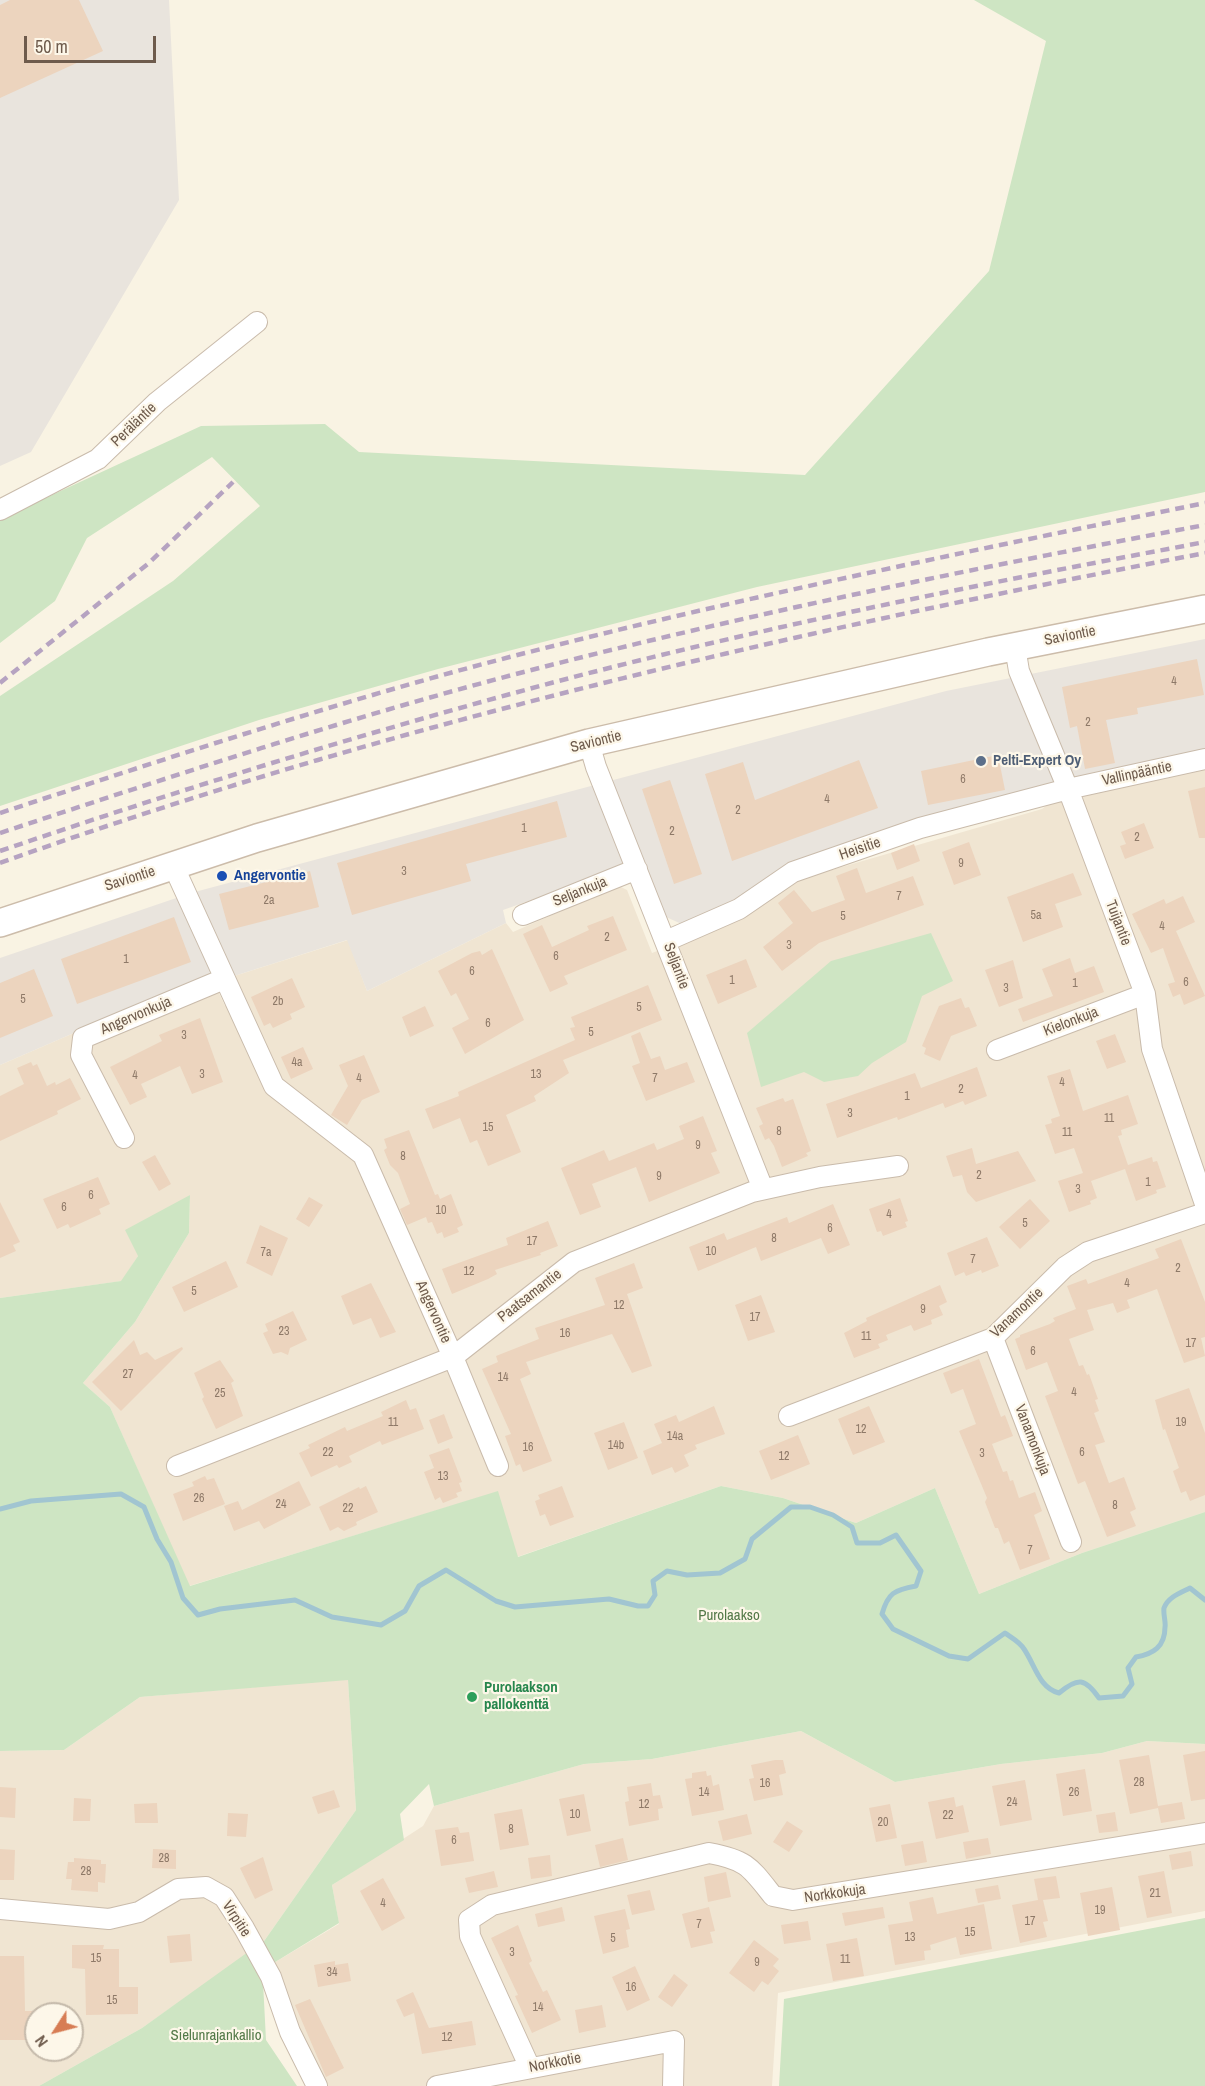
<!DOCTYPE html>
<meta charset="utf-8">
<style>
body{margin:0}
#map{position:relative;width:1205px;height:2086px;overflow:hidden;background:#f9f3e3;font-family:"Archivo Narrow",sans-serif}
canvas{display:block}
.north{position:absolute;left:24px;top:2002px;width:60px;height:60px;box-sizing:border-box;background:#fdf7e9;border:2px solid #c4b9aa;border-radius:50%;rotate:234deg;font-size:16px;font-weight:700;line-height:24px;text-align:center;color:#6e5b4c}
.north::after{content:'';display:block;margin:auto;width:21px;height:27px;background:#d77d54;clip-path:polygon(50% 0,100% 100%,50% 72%,0 100%)}
.scale{position:absolute;left:24px;top:36px;width:132px;height:27px;box-sizing:border-box;border:3px solid #6e5b4c;border-top:0;padding-left:8px;font-size:18px;line-height:21px;white-space:nowrap;color:#6e5b4c;-webkit-text-stroke:4px #fdf7e9;paint-order:stroke}
</style>
<div id="map">
<canvas width="1205" height="2086"></canvas>
<div class="north">N</div>
<div class="scale">50 m</div>
</div>
<script>
const ctx = document.querySelector('canvas').getContext('2d');
ctx.lineJoin = 'round';
function paint(path, color) { ctx.fillStyle = color; ctx.fill(path, 'evenodd'); }
function trace(path, color, width, dash) { ctx.strokeStyle = color; ctx.lineWidth = width; ctx.lineCap = dash ? 'butt' : 'round'; ctx.setLineDash(dash || []); ctx.stroke(path); }
function label(font, color, halo, rows, align = 'center') {
  ctx.font = font + ' "Archivo Narrow",sans-serif'; ctx.lineWidth = 4.5; ctx.setLineDash([]); ctx.textBaseline = 'middle'; ctx.strokeStyle = halo; ctx.fillStyle = color; for (const [text, x, y, turn = 0] of rows) {
    ctx.save(); ctx.translate(x, y); ctx.rotate((+turn || 0) * Math.PI / 180); ctx.textAlign = isNaN(turn) ? turn : align; if (halo) ctx.strokeText(text, 0, 0); ctx.fillText(text, 0, 0); ctx.restore();
  }
}
paint(new Path2D(`
 M1205,759V1512L1082,1553L979,1594L935,1488L856,1523L783,1498L721,1486L517,1557L497,1492L189,1586L110,1407L83,1383L135,1322L189,1233L190,1195L138,1256L122,1281L0,1298V1065L210,974L225,1006L242,1000L231,977L348,940L367,991L506,923L513,932L619,886L627,890L652,953L742,918L797,880L1042,809L1068,789Z
 M348,1679L356,1810L262,1944L142,2028L39,2086H0V1751L64,1750L140,1697ZM36,2014H72V2050H36Z
 M801,1731L895,1782L1001,1764L1102,1753L1147,1741L1205,1744V1911L778,1993L772,2086H325L297,2032L272,1964L339,1924L332,1885L423,1826L434,1806L584,1764L652,1759Z`), '#f0e5d2');
paint(new Path2D(`
 M0,0H169L179,200L31,452L0,466Z
 M1205,639V757L1042,790L733,903L684,925L666,917L642,861L503,910L506,923L367,991L347,940L231,977L210,974L0,1065V958L191,893L946,691Z`), '#e9e4dd');
paint(new Path2D(`
 M974,0H1205V492L757,587L438,669L259,720L0,806V696L173,581L260,506L212,457L87,538L55,601L0,643V519L201,426L325,424L359,452L805,475L989,271L1046,41Z
 M931,933L953,981L922,996L906,1042L872,1063L858,1076L824,1082L804,1072L761,1087L747,1033L831,961Z
 M190,1195L189,1233L135,1322L83,1383L110,1407L190,1586L498,1491L518,1557L721,1486L783,1498L856,1523L935,1488L979,1594L1082,1553L1205,1512V1744L1147,1741L1102,1753L1001,1764L895,1782L801,1731L652,1759L584,1764L434,1806L429,1784L400,1814L404,1840L332,1885L339,1923L272,1964L262,1944L356,1810L348,1680L140,1697L64,1750L0,1751V1298L121,1281L138,1256L125,1230Z
 M1205,1918V2086H779L784,1999Z
 M248,1952L263,1982L266,2040L297,2086H39L142,2028Z`), '#cee5c3');
trace(new Path2D(`
 M0,1509L31,1501L121,1494L144,1507L157,1539L171,1562L183,1598L198,1615L220,1609L295,1600L332,1617L381,1625L405,1611L419,1586L446,1570L496,1601L515,1607L609,1599L638,1606H648L655,1595L653,1581L667,1571L687,1575L720,1573L745,1559L752,1539L791,1507H810L833,1515L852,1527L857,1543H880L896,1535L921,1571L916,1586C894,1590 888,1593 882,1614L893,1629L949,1656L968,1659L1005,1633C1012,1638 1020,1642 1024,1649C1035,1665 1039,1688 1059,1693C1078,1677 1085,1678 1099,1698L1123,1696L1132,1684L1128,1668L1136,1657C1153,1654 1165,1647 1165,1627C1166,1622 1163,1614 1164,1608C1168,1597 1180,1593 1190,1588L1205,1600`), '#a1c5d1', 5);
paint(new Path2D(`
 M10,0H79L103,51L0,98V5Z
 M1197,659L1204,695L1137,708L1138,714L1106,720L1115,763L1085,769L1077,726L1070,728L1062,687Z
 M998,755L1005,790L928,805L921,771Z
 M859,760L878,808L732,861L705,774L743,762L755,800Z
 M670,780L702,874L674,884L642,789Z
 M1205,787V838H1199L1188,791Z
 M557,801L567,837L466,864L471,881L352,915L337,863Z
 M1144,823L1154,848L1125,859L1120,846L1126,844L1121,832Z
 M969,842L981,875L954,885L942,852Z
 M914,844L920,861L897,870L891,853Z
 M857,868L866,893L913,876L924,905L819,943L782,971L763,947L793,923L778,903L794,890L812,912L845,900L836,876Z
 M310,871L319,907L229,930L219,894Z
 M1073,873L1082,895L1055,904L1063,927L1023,942L1007,897Z
 M1183,896L1195,922L1176,931L1205,996L1184,1005L1180,994L1173,997L1168,984L1175,982L1163,948L1151,953L1132,914L1164,899L1166,904Z
 M613,916L627,950L564,976L568,984L550,992L523,934L542,925L552,947L589,930L587,926Z
 M174,917L191,962L77,1004L61,959Z
 M492,949L524,1020L465,1054L452,1028L469,1019L456,993L451,996L438,971L472,953L480,951L482,955Z
 M1070,958L1075,973L1094,966L1104,992L1023,1022L1018,1009L1053,996L1042,969Z
 M746,959L757,987L718,1004L706,975Z
 M1013,960L1023,998L999,1007L985,970Z
 M34,969L53,1016L0,1038V983Z
 M292,978L305,1007L290,1014L292,1019L273,1028L270,1023L264,1026L251,997Z
 M648,985L662,1020L563,1060L569,1073L534,1096L536,1101L506,1115L521,1152L488,1166L477,1140L470,1143L460,1118L433,1129L425,1109L459,1096L458,1092L575,1040L570,1028L575,1027L571,1017Z
 M961,998L965,1008L969,1007L977,1026L951,1036L940,1061L924,1054L926,1048L922,1046L939,1006Z
 M425,1006L434,1026L410,1037L402,1017Z
 M200,1018L223,1082L192,1094L180,1066L141,1084L147,1097L130,1105L110,1067L162,1041L159,1035Z
 M640,1032L651,1059L660,1056L665,1070L687,1062L695,1082L646,1101L632,1066L640,1063L631,1036Z
 M1115,1034L1126,1062L1107,1069L1096,1041Z
 M303,1047L313,1069L291,1079L281,1057Z
 M364,1055L380,1092L362,1100L347,1125L331,1115L348,1086L339,1065Z
 M31,1062L33,1066L37,1064L47,1086L55,1082L56,1085L70,1078L81,1099L57,1111L58,1114L0,1141V1096L24,1084L17,1068Z
 M977,1067L987,1096L965,1105L963,1101L945,1108L943,1103L898,1120L897,1117L837,1138L826,1104L915,1073L921,1088Z
 M1070,1069L1083,1111L1128,1095L1138,1124L1121,1130L1122,1135L1118,1136L1128,1165L1152,1157L1153,1162L1157,1161L1166,1187L1156,1190L1157,1193L1136,1201L1125,1169L1091,1181L1097,1198L1090,1201L1091,1204L1069,1212L1058,1181L1083,1173L1074,1148L1055,1154L1045,1125L1052,1123L1051,1119L1060,1116L1047,1076Z
 M783,1098L785,1102L793,1099L811,1151L806,1153L808,1156L782,1167L774,1146L769,1138L765,1140L759,1126L763,1124L756,1108Z
 M703,1116L717,1151L711,1153L720,1173L649,1202L636,1167L592,1184L601,1207L580,1215L561,1168L604,1150L609,1161L654,1143L657,1150L684,1139L679,1126Z
 M409,1130L435,1195L438,1194L440,1199L451,1194L463,1225L457,1228L459,1232L444,1238L442,1232L437,1234L432,1222L428,1223L426,1217L407,1225L400,1209L410,1204L398,1173L390,1165L384,1150L387,1148L384,1139Z
 M972,1148L976,1164L1018,1151L1036,1181L976,1202L967,1192L962,1175L953,1177L946,1156Z
 M155,1155L171,1184L159,1191L142,1162Z
 M98,1177L110,1204L99,1209L101,1214L70,1228L68,1224L57,1229L43,1199Z
 M309,1197L323,1205L309,1227L296,1219Z
 M900,1198L908,1221L905,1222L907,1227L883,1236L881,1231L877,1232L869,1209Z
 M1030,1199L1050,1221L1020,1249L999,1227Z
 M0,1202L20,1242L13,1245L16,1251L0,1258Z
 M833,1204L850,1245L828,1254L821,1238L761,1261L756,1247L698,1271L689,1247L724,1233L727,1240L787,1217L789,1223Z
 M548,1221L558,1246L540,1253L541,1255L495,1270L497,1274L488,1279L452,1294L442,1269L508,1245L506,1238Z
 M260,1225L288,1238L272,1276L246,1263Z
 M987,1237L999,1266L982,1273L981,1270L966,1276L964,1272L955,1276L947,1253Z
 M1181,1239L1205,1302V1337L1201,1338L1205,1356L1184,1363L1157,1289L1127,1300L1130,1308L1117,1313L1113,1303L1087,1310L1094,1330L1069,1339L1079,1366L1083,1365L1087,1375L1089,1374L1098,1399L1095,1400L1099,1411L1094,1413L1105,1442L1095,1445L1109,1483L1124,1477L1136,1509L1130,1512L1136,1526L1107,1537L1085,1481L1078,1484L1045,1396L1058,1391L1047,1362L1026,1370L1015,1339L1020,1337V1335L1050,1324L1055,1321L1053,1318L1076,1309L1067,1286L1086,1279L1088,1284L1159,1258L1155,1249Z
 M226,1261L238,1287L184,1312L172,1287Z
 M634,1263L643,1288L627,1294L652,1366L632,1373L612,1334L526,1362L531,1374L520,1379L552,1461L523,1472L520,1464L516,1466L505,1436L511,1434L482,1369L498,1362L496,1356L539,1339L535,1328L605,1305L595,1278Z
 M371,1283L396,1332L380,1338L371,1318L353,1325L341,1296Z
 M940,1285L947,1302L939,1306L943,1315L931,1320L932,1324L914,1331L911,1325L886,1335L888,1340L878,1344L880,1348L854,1358L844,1333L867,1321L866,1318Z
 M761,1295L775,1332L748,1341L735,1305Z
 M293,1311L307,1340L290,1348L288,1355L281,1352L273,1354L263,1333L268,1331L265,1324Z
 M134,1340L140,1355L147,1352L155,1360L182,1347L183,1349L121,1411L92,1382Z
 M979,1359L1001,1417L1005,1415L1013,1436L992,1444L1003,1472L1007,1471L1010,1481L1013,1480L1019,1498L1035,1492L1042,1511L1034,1515L1050,1559L1020,1570L1009,1541L1004,1544L998,1528H995L985,1502L987,1498L959,1431L976,1424L963,1389L951,1394L943,1373Z
 M220,1360L234,1381L231,1383L243,1416L216,1429L202,1399L204,1397L194,1373Z
 M1189,1388L1205,1433V1495L1190,1501L1186,1491L1181,1493L1173,1471L1179,1468L1165,1429L1163,1430L1155,1400Z
 M406,1400L410,1410L416,1408L424,1429L382,1445L380,1441L349,1456L352,1462L339,1468L337,1465L311,1477L299,1453L310,1448L308,1445L345,1427L347,1431L383,1416L381,1412Z
 M714,1406L725,1434L695,1445L697,1449L684,1455L689,1466L675,1473L672,1467L652,1475L643,1451L662,1443L654,1424L676,1415L679,1422Z
 M869,1406L885,1442L853,1455L838,1419Z
 M444,1414L453,1438L438,1444L429,1420Z
 M624,1422L638,1458L608,1470L594,1433Z
 M798,1435L810,1464L771,1480L759,1451Z
 M449,1448L462,1482L459,1483L462,1491L456,1493L458,1497L443,1503L440,1497L435,1500L424,1472L434,1468L429,1455Z
 M205,1476L207,1480L214,1478L225,1504L183,1521L173,1494L194,1486L192,1482Z
 M299,1481L311,1505L264,1529L259,1521L234,1531L224,1506L238,1501L242,1510Z
 M366,1486L378,1512L356,1522L357,1525L344,1531L338,1527L330,1531L319,1507L359,1487L360,1489Z
 M562,1486L574,1517L550,1526L545,1514L540,1516L535,1501L540,1499L538,1495Z
 M1205,1751V1799L1191,1801L1183,1755Z
 M1149,1755L1158,1806L1182,1802L1185,1819L1161,1823L1158,1808L1130,1814L1119,1760Z
 M775,1760H783L786,1773L779,1775L783,1795L754,1801L749,1779L754,1778L751,1765Z
 M1085,1769L1092,1811L1063,1816L1056,1774Z
 M706,1771L707,1776L711,1775L713,1786L719,1784L724,1810L692,1816L685,1779L692,1778V1773Z
 M1025,1780L1032,1820L1000,1826L992,1786Z
 M651,1783L653,1796L660,1795L663,1808L658,1809L659,1820L629,1826L625,1802L629,1801L627,1787Z
 M0,1787L16,1788L15,1818L0,1817Z
 M334,1790L340,1807L318,1814L312,1797Z
 M584,1794L591,1831L567,1836L559,1799Z
 M954,1797L956,1807L963,1805L969,1832L936,1839L928,1802Z
 M74,1798L91,1799L90,1821H73Z
 M157,1803L158,1823H135L134,1804Z
 M890,1804L897,1838L876,1842L869,1808Z
 M522,1809L529,1845L500,1850L494,1814Z
 M1115,1812L1118,1831L1099,1833L1096,1815Z
 M228,1813L248,1814L246,1837L227,1836Z
 M747,1814L752,1834L723,1841L718,1821Z
 M787,1821L803,1831L789,1852L773,1842Z
 M458,1827L460,1833L469,1832L474,1861L441,1866L435,1830Z
 M623,1838L628,1860L600,1867L595,1845Z
 M988,1838L991,1854L966,1859L963,1842Z
 M923,1841L927,1862L905,1866L901,1845Z
 M0,1849L15,1850L14,1880H0Z
 M153,1849L176,1850V1869L152,1868Z
 M1191,1851L1193,1866L1172,1870L1169,1855Z
 M550,1855L552,1876L531,1879L528,1858Z
 M263,1857L273,1890L255,1899L240,1868Z
 M74,1858L101,1860V1864H106L105,1883L98,1882V1892L71,1890L72,1879H66L68,1862H74Z
 M494,1871L498,1887L469,1893L465,1878Z
 M1164,1871L1172,1913L1147,1918L1138,1876Z
 M726,1872L731,1897L708,1902L704,1877Z
 M1056,1876L1060,1898L1043,1900L1048,1921L1043,1922L1047,1937L1020,1943L1012,1905L1038,1900L1034,1879Z
 M383,1878L405,1918L382,1931L360,1891Z
 M998,1885L1001,1899L978,1903L975,1889Z
 M1112,1887L1120,1930L1088,1936L1080,1893Z
 M650,1890L655,1910L632,1915L627,1895Z
 M933,1897L937,1914L984,1904L992,1949L960,1955L956,1937L930,1945L931,1950L924,1951L925,1960L895,1965L888,1925L913,1921L909,1902Z
 M562,1907L565,1921L538,1927L535,1914Z
 M709,1907L715,1931L710,1932L713,1943L691,1948L682,1914Z
 M883,1907L885,1918L845,1926L842,1913Z
 M625,1909L630,1929L626,1930L629,1947L603,1954L594,1916Z
 M808,1921L811,1940L784,1944L781,1925Z
 M518,1925L532,1961L529,1963L543,1992L547,1990L561,2020L532,2033L515,1996L518,1995L491,1938Z
 M190,1934L192,1961L170,1963L167,1936Z
 M857,1938L864,1976L833,1981L826,1944Z
 M754,1940L779,1959L773,1966L779,1971L768,1985L762,1981L754,1992L729,1973Z
 M72,1945H104L103,1949H119V1987H138V2014L86,2015L85,1969L72,1968Z
 M0,1956H24L25,2011H36V2040H0Z
 M335,1961V1965L348,1963L351,1981L318,1987L314,1965Z
 M635,1966L650,2000L627,2011L612,1977Z
 M674,1974L688,1985L672,2007L658,1997Z
 M413,1992L429,2028L472,2021L476,2045L422,2054L414,2013L404,2017L396,2000Z
 M310,1999L344,2068L326,2077L295,2005Z
 M602,2005L606,2027L579,2033L575,2010Z`), '#ecd4be');
const minor = new Path2D(`
 M0,510L98,459L157,402L257,322
 M1015,647L1019,671L1068,789L1145,994L1152,1049L1205,1204
 M589,743L596,767L763,1189
 M173,865L274,1086L363,1155L453,1357L498,1466
 M523,915L637,869
 M666,941L739,909L793,872L920,828L1068,789L1205,759
 M997,1050L1145,994
 M124,1138L81,1055L83,1038L224,979
 M993,1338L1071,1542
 M789,1416L993,1338L1065,1267L1088,1252L1205,1213
 M177,1466L453,1357L574,1262L752,1192L820,1177L898,1166
 M0,1909L109,1919L139,1912L178,1889L206,1887L224,1897L244,1928L271,1977L290,2032L317,2086
 M530,2068L470,1936L469,1920L492,1905L709,1853C747,1860 750,1867 773,1896L793,1900L1205,1833
 M437,2086L674,2041L673,2086`);
const secondary = new Path2D(`
 M0,923L257,838L589,743L988,652L1205,609`);
trace(minor, '#c9bbab', 22);
trace(secondary, '#ccbcaa', 30);
trace(minor, '#fff', 20);
trace(secondary, '#fff', 27);
trace(new Path2D(`
 M0,683L149,563L233,482
 M0,813C180,754 361,694 545,648C763,593 984,548 1205,503
 M0,833C182,773 365,712 551,665C767,610 986,566 1205,525
 M0,851C181,789 365,733 551,683C766,626 986,583 1205,542
 M0,863C391,723 798,631 1205,553`), '#b6a3c1', 4.5, [9, 6]);
for (const [x, y, r, color] of [
 [981,761,6,"#5c6f8a"],
 [222,876,6,"#1a4fb4"],
 [472,1697,6,"#2e9e5b"]
]) { const dot = new Path2D(); dot.arc(x, y, r, 0, 2 * Math.PI); ctx.fillStyle = color; ctx.fill(dot); trace(dot, '#fdf7e9', 2); }
label('12px', '#8e7968', null, [
 ["4",1174,682],
 ["2",1088,723],
 ["6",963,780],
 ["4",827,800],
 ["2",738,811],
 ["1",524,829],
 ["2",672,832],
 ["2",1137,838],
 ["9",961,864],
 ["3",404,872],
 ["7",899,897],
 ["2a",269,901],
 ["5a",1036,916],
 ["5",843,917],
 ["4",1162,927],
 ["2",607,938],
 ["3",789,946],
 ["6",556,957],
 ["1",126,960],
 ["6",472,972],
 ["1",732,981],
 ["6",1186,983],
 ["1",1075,984],
 ["3",1006,989],
 ["5",23,1000],
 ["2b",278,1002],
 ["5",639,1008],
 ["6",488,1024],
 ["5",591,1033],
 ["3",184,1036],
 ["4a",297,1063],
 ["3",202,1075],
 ["13",536,1075],
 ["4",135,1076],
 ["4",359,1079],
 ["7",655,1079],
 ["4",1062,1083],
 ["2",961,1090],
 ["1",907,1097],
 ["3",850,1114],
 ["11",1109,1119],
 ["15",488,1128],
 ["8",779,1132],
 ["11",1067,1133],
 ["9",698,1146],
 ["8",403,1157],
 ["2",979,1176],
 ["9",659,1177],
 ["1",1148,1183],
 ["3",1078,1190],
 ["6",91,1196],
 ["6",64,1208],
 ["10",441,1211],
 ["4",889,1215],
 ["5",1025,1224],
 ["6",830,1229],
 ["8",774,1239],
 ["17",532,1242],
 ["10",711,1252],
 ["7a",266,1253],
 ["7",973,1260],
 ["2",1178,1269],
 ["12",469,1272],
 ["4",1127,1284],
 ["5",194,1292],
 ["12",619,1306],
 ["9",923,1310],
 ["17",755,1318],
 ["23",284,1332],
 ["16",565,1334],
 ["11",866,1337],
 ["17",1191,1344],
 ["6",1033,1352],
 ["27",128,1375],
 ["14",503,1378],
 ["4",1074,1393],
 ["25",220,1394],
 ["11",393,1423],
 ["19",1181,1423],
 ["12",861,1430],
 ["14a",675,1437],
 ["14b",616,1446],
 ["16",528,1448],
 ["22",328,1453],
 ["6",1082,1453],
 ["3",982,1454],
 ["12",784,1457],
 ["13",443,1477],
 ["26",199,1499],
 ["24",281,1505],
 ["8",1115,1506],
 ["22",348,1509],
 ["7",1030,1551],
 ["28",1139,1783],
 ["16",765,1784],
 ["14",704,1793],
 ["26",1074,1793],
 ["24",1012,1803],
 ["12",644,1805],
 ["10",575,1815],
 ["22",948,1816],
 ["20",883,1823],
 ["8",511,1830],
 ["6",454,1841],
 ["28",164,1859],
 ["28",86,1872],
 ["21",1155,1894],
 ["4",383,1904],
 ["19",1100,1911],
 ["17",1030,1922],
 ["7",699,1925],
 ["15",970,1933],
 ["13",910,1938],
 ["5",613,1939],
 ["3",512,1953],
 ["15",96,1959],
 ["11",845,1960],
 ["9",757,1963],
 ["34",332,1973],
 ["16",631,1988],
 ["15",112,2001],
 ["14",538,2008],
 ["12",447,2038]
]);
label('15px', '#6e5b4c', '#fdf7e9', [
 ["Peräläntie",134,425,-44],
 ["Saviontie",1070,636,-11],
 ["Saviontie",596,742,-14],
 ["Vallinpääntie",1137,774,-12],
 ["Heisitie",860,849,-19],
 ["Saviontie",130,879,-18],
 ["Seljankuja",580,892,-22],
 ["Tuijantie",1118,923,69],
 ["Seljantie",676,966,69],
 ["Angervonkuja",136,1016,-23],
 ["Kielonkuja",1071,1022,-21],
 ["Paatsamantie",530,1296,-38],
 ["Angervontie",433,1312,66],
 ["Vanamontie",1017,1313,-43],
 ["Vanamonkuja",1032,1440,69],
 ["Norkkokuja",835,1894,-8],
 ["Virpitie",236,1919,57],
 ["Norkkotie",555,2063,-11]
]);
label('bold 15px', '#4e5e75', '#fdf7e9', [
 ["Pelti-Expert Oy",993,761]
], 'left');
label('bold 15px', '#164399', '#fdf7e9', [
 ["Angervontie",234,876]
], 'left');
label('15px', '#537948', '#fdf7e9', [
 ["Purolaakso",729,1616],
 ["Sielunrajankallio",216,2036]
]);
label('bold 15px', '#27864d', '#fdf7e9', [
 ["Purolaakson",484,1688],
 ["pallokenttä",484,1705]
], 'left');
</script>
